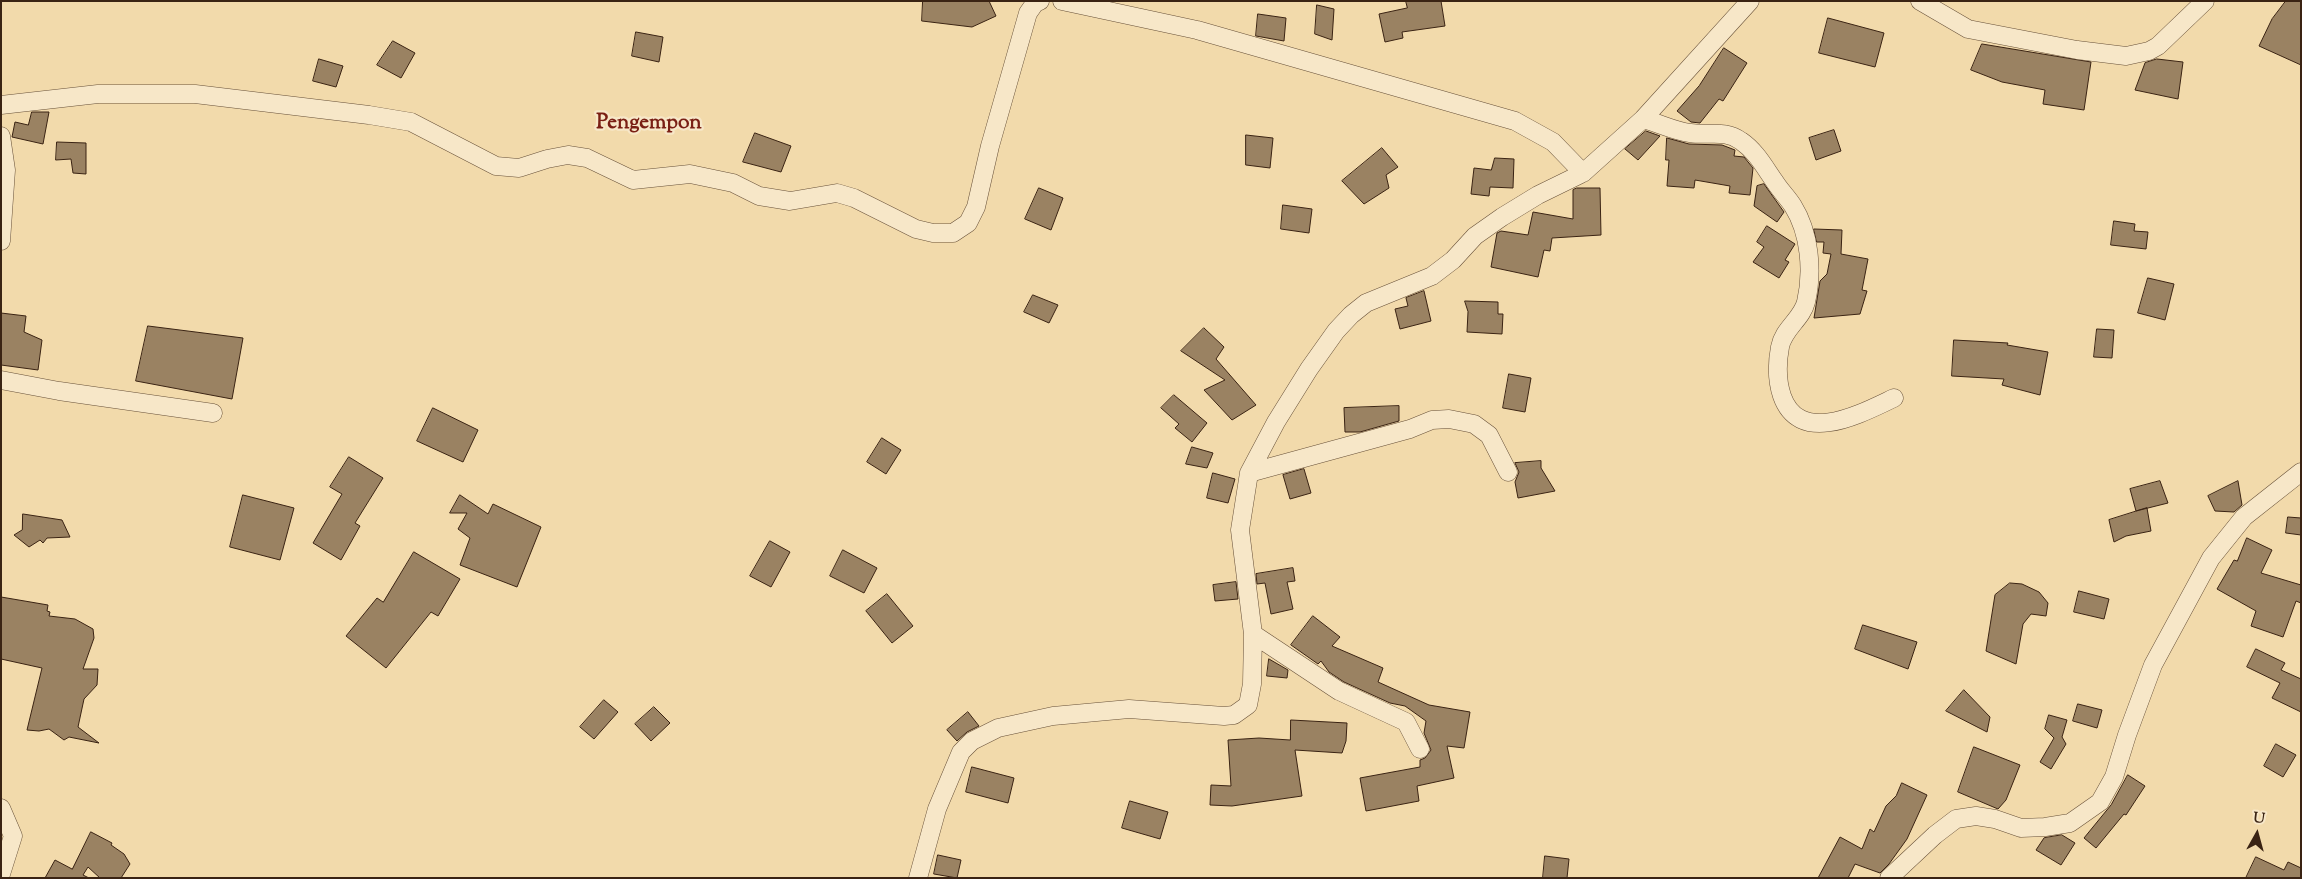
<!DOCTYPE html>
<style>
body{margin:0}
#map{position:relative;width:2302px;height:879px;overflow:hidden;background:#f2daab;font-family:"Sorts Mill Goudy",serif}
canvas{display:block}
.frame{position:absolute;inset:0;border:2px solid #3a2313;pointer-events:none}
.north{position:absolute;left:2232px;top:809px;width:50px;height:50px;-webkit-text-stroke:4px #f7e7c8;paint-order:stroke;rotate:7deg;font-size:14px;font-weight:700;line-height:20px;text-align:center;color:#3a2313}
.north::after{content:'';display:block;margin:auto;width:18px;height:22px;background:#3a2313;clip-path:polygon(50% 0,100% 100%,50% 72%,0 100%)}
</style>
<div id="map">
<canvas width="2302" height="879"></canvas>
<div class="frame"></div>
<div class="north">U</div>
</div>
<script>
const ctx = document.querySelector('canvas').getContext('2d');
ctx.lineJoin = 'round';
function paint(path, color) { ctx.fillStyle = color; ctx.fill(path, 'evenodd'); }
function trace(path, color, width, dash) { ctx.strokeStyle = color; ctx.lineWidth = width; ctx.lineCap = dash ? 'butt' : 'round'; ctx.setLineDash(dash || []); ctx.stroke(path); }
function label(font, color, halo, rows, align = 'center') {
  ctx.font = font + ' "Sorts Mill Goudy",serif'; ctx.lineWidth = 4.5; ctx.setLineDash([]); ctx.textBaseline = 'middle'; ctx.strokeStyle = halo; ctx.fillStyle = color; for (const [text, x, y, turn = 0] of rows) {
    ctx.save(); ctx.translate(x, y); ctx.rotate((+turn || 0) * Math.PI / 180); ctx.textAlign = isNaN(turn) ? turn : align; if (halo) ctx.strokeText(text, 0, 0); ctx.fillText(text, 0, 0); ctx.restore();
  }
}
const building = new Path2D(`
 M923,1H989L996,16L972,27L922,21Z
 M1406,1H1441L1445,26L1402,32L1403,38L1385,42L1379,14L1407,8Z
 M2286,1H2301V65L2259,46L2272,19Z
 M1317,5L1334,9L1332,40L1315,34Z
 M1258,14L1286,18L1284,41L1256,36Z
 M1828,18L1884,33L1875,67L1819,53Z
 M636,32L663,37L659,62L632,56Z
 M393,41L415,53L401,78L377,65Z
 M1982,44L2091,62L2084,110L2043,104L2045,90L2002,82L1971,70Z
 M1724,48L1747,63L1723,101L1719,99L1700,123L1691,122L1677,111L1699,86Z
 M319,59L343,66L336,87L313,81Z
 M2157,59L2183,62L2178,99L2135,90L2145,63Z
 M32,112H49L43,144L12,137L15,122L28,125Z
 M1834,130L1841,151L1816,160L1809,138Z
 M1646,131L1660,136L1638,160L1625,149Z
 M755,133L791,146L781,172L743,162Z
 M1246,135L1273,138L1270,168L1246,165Z
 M1667,138L1689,144L1722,145L1735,150L1734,156L1744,157L1753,168L1750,195L1729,193L1730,186L1695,180L1694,188L1667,186L1669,160H1666Z
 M57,142L86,143V174L73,173L71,159L56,160Z
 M1382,148L1398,167L1386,175L1389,188L1364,204L1342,181Z
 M1495,158L1514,159L1513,188L1490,187L1489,196L1471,194L1474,168L1491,170Z
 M1764,184L1784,212L1777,222L1754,206L1757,186Z
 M1039,188L1063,198L1051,230L1025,219Z
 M1577,188H1600L1601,235L1552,238L1550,251L1544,250L1538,277L1491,267L1497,233L1501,231L1528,235L1533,212L1573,219V190Z
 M1283,205L1312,209L1309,233L1281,229Z
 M2114,221L2135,224L2134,231L2148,232L2146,249L2111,245Z
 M1767,226L1795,244L1785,260L1789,262L1779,278L1753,262L1764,247L1757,242Z
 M1814,229L1842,230L1841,254L1868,259L1862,290L1867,291L1860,314L1814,318L1820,281L1827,274L1831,254L1823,253L1824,242H1817Z
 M2148,278L2174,284L2165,320L2138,313Z
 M1424,291L1431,321L1400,329L1395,309L1408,306L1406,298Z
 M1033,295L1058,305L1049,323L1024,312Z
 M1465,301L1498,302V314H1503L1502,334L1467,332L1468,312Z
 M1,313L26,316L24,332L42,340L38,370L1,365Z
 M148,326L243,338L232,399L136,381Z
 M1204,328L1224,347L1216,359L1256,405L1232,420L1204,390L1225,380L1181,351Z
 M2097,329L2114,330L2112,358L2094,357Z
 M1954,340L2008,343L2007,345L2048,352L2040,395L2002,385L2004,379L1952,376Z
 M1509,374L1531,378L1525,412L1503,408Z
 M1174,395L1207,423L1192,442L1175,428L1179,424L1161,408Z
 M1399,406V421L1360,432H1345L1344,408Z
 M433,408L478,430L463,462L417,441Z
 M882,438L901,450L886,474L867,462Z
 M1192,447L1213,453L1207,468L1186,464Z
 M349,457L383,478L355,523L360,526L341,560L313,543L342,494L330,487Z
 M1541,461V468L1555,491L1518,498L1515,482L1519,472L1515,463Z
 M1304,469L1311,493L1290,499L1283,475Z
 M1213,473L1235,479L1228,503L1207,498Z
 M2160,481L2168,503L2136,511L2130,489Z
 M2238,481L2242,505L2234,512L2215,511L2208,496Z
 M243,495L294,508L280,560L230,547Z
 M460,495L488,514L493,504L541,527L517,587L460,565L470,538L458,529L467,513H450Z
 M2147,508L2151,531L2126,536L2114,542L2109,520Z
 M23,514L62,520L70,537L47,538L43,543L40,540L29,547L14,535L22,530Z
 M2288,517L2301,518V535L2286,533Z
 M2247,538L2272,550L2261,573L2301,585V603L2296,601L2283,637L2251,626L2256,611L2217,589L2234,560L2237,561Z
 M770,541L790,552L771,587L750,576Z
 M843,550L877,568L864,593L830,576Z
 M414,552L460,579L438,616L431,612L386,668L346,636L377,598L383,602Z
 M1293,568L1295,581L1287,582L1293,609L1271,614L1265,583L1257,584L1256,574Z
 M1236,582L1238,599L1215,601L1213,585Z
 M2010,583L2022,584L2039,592L2048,603L2046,616L2031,614L2023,624L2016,664L1986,651L1995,595Z
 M2079,591L2109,599L2104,619L2074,612Z
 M887,594L913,626L892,643L866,611Z
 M1,597L48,605L47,611L50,612L49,616L75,619L93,629L94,638L83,669H98L97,685L84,699L78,727L99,743L69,737L64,740L49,729L39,731L27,730L42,668L1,659Z
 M1313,616L1340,637L1332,646L1383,668L1378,682L1429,705L1470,712L1464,748L1447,746L1454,778L1417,786L1419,801L1366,811L1360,778L1420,767V760L1425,758L1431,750L1424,733L1426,721L1405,706L1390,703L1344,682L1329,672L1321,661L1318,664L1291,645Z
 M1863,625L1917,642L1908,669L1855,649Z
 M2256,649L2285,663L2281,670L2301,679V712L2272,698L2280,683L2247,667Z
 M1269,659L1288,670L1287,678L1267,676Z
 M1964,690L1990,717L1987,732L1946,711Z
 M604,700L618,712L594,739L580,727Z
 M2078,704L2102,710L2097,728L2073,721Z
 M654,707L670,723L651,741L635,724Z
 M968,712L979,726L967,732L957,741L947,730Z
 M2049,715L2067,720L2062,737L2066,744L2051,769L2040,762L2054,738L2045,729Z
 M1291,720L1347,723L1346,741L1342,753L1295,750L1302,796L1232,806L1210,805L1211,785L1231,786L1228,740L1259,738L1290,740Z
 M2276,744L2296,755L2283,777L2264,766Z
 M1974,747L2020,765L2006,800L1998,809L1958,792Z
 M972,767L1014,778L1008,803L966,792Z
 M2128,775L2145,786L2126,815L2124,814L2096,848L2084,838L2111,805Z
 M1902,783L1927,795L1907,839L1889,864L1880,873L1855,864L1848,878H1818L1840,837L1862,849L1870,829L1874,832L1886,806L1896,796Z
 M1130,801L1168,812L1160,839L1122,828Z
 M91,832L112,843L111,845L124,854L130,864L121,878H100L88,867L83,875L89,878H45L55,860L72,869Z
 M2062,835L2075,843L2061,865L2036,850L2044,838Z
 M938,855L961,860L957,878L934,874Z
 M1545,856L1569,859L1567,878H1543Z
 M2256,857L2284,870L2288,862L2301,868V878H2246Z`);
paint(building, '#9a8262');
trace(building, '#3a2313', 1);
const minor = new Path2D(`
 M1062,1L1197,30L1515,121L1553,142L1583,173
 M1920,1L1968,29L2077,50L2126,56L2149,51L2158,46L2205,1
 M1,105L98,94H195L369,115L411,122L496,166L519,168L547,159L568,155L587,158L633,180L690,174L733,183L759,196L790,201L837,193L854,198L916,229L933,233H953L968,223L976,207L990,146L1028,13L1035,3L1040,1
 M1643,119C1659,123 1674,131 1690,133C1709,136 1725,129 1741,141C1756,151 1765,168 1775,182C1780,190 1788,198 1793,206C1810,233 1813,272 1806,302C1802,319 1783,329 1780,347C1777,363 1777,381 1782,396C1800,447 1862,413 1894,398
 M1,136L6,170L1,241
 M1,380L59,391L213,413
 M1249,473L1410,429L1432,420L1449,419L1474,424L1489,435L1508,472
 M1253,634L1339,691L1406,722L1420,749
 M1,808L13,836L1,874
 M918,878L937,809L961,752L972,741L998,728L1053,716L1129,709L1224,716L1234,715L1248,705L1252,684L1253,634L1240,530L1249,473L1276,422L1309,369L1336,331L1351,315L1366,303L1432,276L1453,260L1475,236L1502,217L1538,195L1583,173L1643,119L1750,1
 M1889,878L1935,835L1956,819L1976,816L1995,819L2021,828L2045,827L2070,823L2100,802L2114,777L2127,735L2153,665L2211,558L2244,517L2301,472`);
trace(minor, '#685139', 19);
trace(minor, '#f7e7c8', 18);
label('bold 21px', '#7a1f14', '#f7e7c8', [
 ["Pengempon",649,124]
]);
</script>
